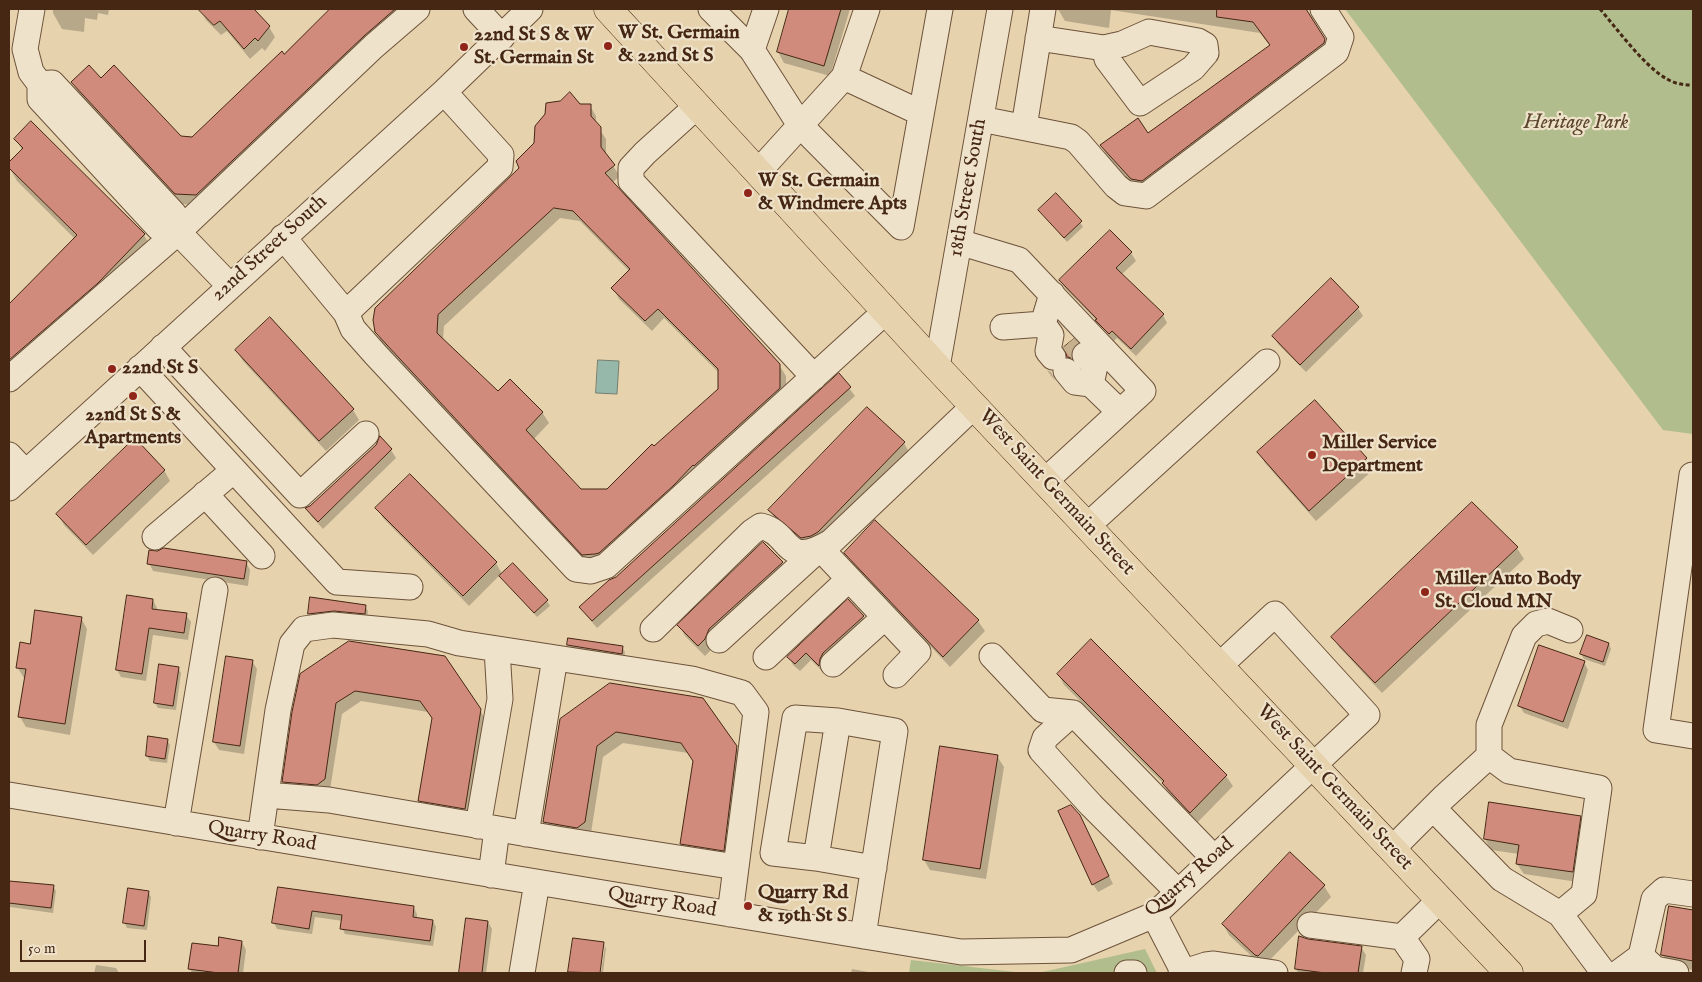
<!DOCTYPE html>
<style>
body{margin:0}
#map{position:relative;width:1702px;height:982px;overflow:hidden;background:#e6d2ad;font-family:"IM FELL English",serif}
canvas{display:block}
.frame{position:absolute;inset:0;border:10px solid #452714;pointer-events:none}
.scale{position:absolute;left:20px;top:940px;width:126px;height:22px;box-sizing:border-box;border:2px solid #452714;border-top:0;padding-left:6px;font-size:15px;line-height:18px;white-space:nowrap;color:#452714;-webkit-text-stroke:4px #efe2ca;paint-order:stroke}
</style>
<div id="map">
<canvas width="1702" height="982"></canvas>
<div class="frame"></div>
<div class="scale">50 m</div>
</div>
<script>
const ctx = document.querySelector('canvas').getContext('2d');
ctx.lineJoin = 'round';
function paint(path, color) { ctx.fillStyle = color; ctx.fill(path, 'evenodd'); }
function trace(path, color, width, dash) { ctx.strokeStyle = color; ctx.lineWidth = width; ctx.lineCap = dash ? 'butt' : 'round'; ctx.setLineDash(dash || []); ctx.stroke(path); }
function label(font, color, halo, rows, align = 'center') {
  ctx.font = font + ' "IM FELL English",serif'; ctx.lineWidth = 4.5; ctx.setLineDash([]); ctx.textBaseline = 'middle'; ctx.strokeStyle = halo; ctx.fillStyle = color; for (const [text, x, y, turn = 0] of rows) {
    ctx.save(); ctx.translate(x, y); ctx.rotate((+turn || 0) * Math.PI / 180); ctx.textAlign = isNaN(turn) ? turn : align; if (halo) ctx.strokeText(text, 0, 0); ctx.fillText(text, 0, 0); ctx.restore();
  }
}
paint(new Path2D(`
 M1345,9H1693V434L1663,430Z
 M1145,949L1157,973H1038Z
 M911,960L1024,973H909Z`), '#b1bd8d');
const water = new Path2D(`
 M598,360L619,361L617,394L596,393Z`);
paint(water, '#96b8ab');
trace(water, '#767e6f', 1);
paint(new Path2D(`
 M53,9H109L108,15L98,13L97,20L85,18L84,32L62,29L53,13Z
 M200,9H252L269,27L275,37L265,51L262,48L250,59L227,31L221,35L206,20Z
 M332,9H414L202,206L182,204L79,93L73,83L101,80L180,137L193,138L284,55Z
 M791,9H850L830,76L784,63L778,52Z
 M1058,9H1304L1331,51L1148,191L1134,186L1107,156L1101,145L1148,134L1270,46L1260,33L1111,10L1109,28L1065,21Z
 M580,105L590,106L596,116V124L606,139V156L620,176L612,183L779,365L786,376V399L590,565L394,356L382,343L376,331L520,168L535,144ZM560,218L580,221L629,271L613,288L619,299L652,331L664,318L719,373V389L608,491H580L533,440L549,423L542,412L498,393L443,340L444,326Z
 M31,123L144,235L153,251L9,383V306L75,239L17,181L9,167V164L22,150L16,139Z
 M1040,210L1080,222L1083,227L1067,242Z
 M1110,231L1131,253L1136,261L1121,275L1163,315L1167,323L1136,356L1117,338L1114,341L1098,322L1065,288L1060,280Z
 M1358,308L1363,316L1306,372L1278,344L1274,336Z
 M1077,344L1080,349L1074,356L1073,362H1071L1065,348Z
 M236,350L353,410L359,420L326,451L243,361Z
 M1047,370L1051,372L1055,381L1049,373Z
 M839,375L855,396L597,628L586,615L581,607L616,578Z
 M1315,402L1366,459L1373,470L1316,521L1265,463L1259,453Z
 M904,443L910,454L808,548L776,521L770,510Z
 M391,450L396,458L323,529L311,516L307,509Z
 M164,470L170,481L93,555L64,525L58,514Z
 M1472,504L1517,548L1524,559L1382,693L1339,647L1333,637Z
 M377,508L496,563L502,574L547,601L550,606L537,617L500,575L469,606L383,518Z
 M875,522L978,621L985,631L950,667L852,563L846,553Z
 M763,544L782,563L788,574L715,640L711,650L705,656L685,636L679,625Z
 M157,552L246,562L250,570L248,586L153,571L149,563Z
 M153,600L157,608V610L186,615L191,622L188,640L153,635L146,681L121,677L117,670Z
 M848,601L863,617L868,625L823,668V672L811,660L800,671L793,665L789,657Z
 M365,606L368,611L367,618L312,619L309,614Z
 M81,618L87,629L70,735L26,727L20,717L26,678H24L17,667L31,645Z
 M1091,641L1226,776L1233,786L1197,823L1169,794L1163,783L1064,685L1058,674Z
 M1609,644L1611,649L1605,666L1584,659L1581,654Z
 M569,645L622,647L625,652L624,658L571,650Z
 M252,661L257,669L244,754L219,750L214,742Z
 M1584,662L1588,670L1568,729L1524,713L1519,705Z
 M178,668L181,673L176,710L158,708L155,703Z
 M301,675L480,710L486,721L471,819L426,811L420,800L433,719L428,712L361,701L342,714L330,790L290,792L284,782Z
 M561,720L736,747L743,758L729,861L687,854L681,843L694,762L688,753L623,743L603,757L591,833L550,832L544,822Z
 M167,740L170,745L167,763L150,761L147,756Z
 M997,756L1004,767L986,879L930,870L924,860Z
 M1490,804L1580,817L1586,828L1578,882L1524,874L1517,864L1519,854L1491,850L1485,839Z
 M1084,824L1113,884L1098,892L1093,884Z
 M1290,854L1324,886L1331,897L1264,966H1262L1229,935L1223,924Z
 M10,882L53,886L56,891L53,913L10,907L9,905Z
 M279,888L414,908L417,914V919L433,921L436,927L433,946L345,934L342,928L343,921L315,917L312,934L277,929L274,923Z
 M148,892L151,897L147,930L127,928L124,922Z
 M1670,907L1693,911V970L1669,966L1663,955Z
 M467,919L488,922L492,929L486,973H461Z
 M574,939L603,943L606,948L603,973H601L605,946H602L598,973H568Z
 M1308,940L1361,947L1366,955L1363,973H1298L1296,969Z
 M242,942L246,950L243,973H192L190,969L219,948Z
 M96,965L116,968L119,973H94Z
 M852,969L874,973H851Z`), '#0003');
const building = new Path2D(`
 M198,9H254L270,26L258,41L255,38L244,49L220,21L214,25Z
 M330,9H395L364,36L196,195L175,194L71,82L89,65L101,78L114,65L181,136L192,137L282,51L284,54Z
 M789,9H841L824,66L777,52Z
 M1217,9H1306L1325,39L1324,43L1142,181L1131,179L1100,145L1138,118L1148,133L1270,45L1253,22L1217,17Z
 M570,92L580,104H591V116L601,127V147L615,165L605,173L780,364V388L694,466L693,465L674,485L599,553L595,554L582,555L387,345L375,332L373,320L375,308L519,168L516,161L534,143L535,126L545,114L546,103L560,101ZM554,208L573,211L630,269L611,288L645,321L658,309L718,369V389L654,446L652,444L607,489H581L526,430L543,412L510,379L498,391L437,333L438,315Z
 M31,121L145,234L98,283L9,360V304L77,235L9,168V162L23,148L14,139Z
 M1056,193L1082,221L1064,238L1038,210Z
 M1110,230L1132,252L1116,268L1164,314L1131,349L1112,331L1109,334L1095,320L1097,319L1059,280Z
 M1331,278L1359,307L1300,365L1272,336Z
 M270,317L354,409L319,441L235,350Z
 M1074,339L1078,343L1072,350L1071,358L1067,357L1064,347Z
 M839,373L851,387L592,621L579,607L609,580L616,577Z
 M1315,400L1367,458L1309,511L1257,452Z
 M867,407L905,442L818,532L811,536L801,538L768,510Z
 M380,436L392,449L318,522L305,508L310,506L376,445Z
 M135,438L165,470L86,545L56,514Z
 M410,474L497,562L463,596L375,508Z
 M1472,502L1518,547L1375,683L1331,637Z
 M875,520L979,620L943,657L844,553Z
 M763,542L783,562L709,629L705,639L698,646L677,625Z
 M164,548L247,561L244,579L147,564L149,550L157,551Z
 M513,563L548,600L534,613L499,576Z
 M127,595L153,599L152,609L187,613L184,633L149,628L142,674L116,670Z
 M310,597L366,605L365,614L334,611L308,614Z
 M848,599L864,616L823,653L820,659L819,666L806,653L795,664L787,657Z
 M35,610L82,617L65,724L18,717L26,669L16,668L20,642L30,644Z
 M1587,635L1609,643L1603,662L1580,654Z
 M568,638L623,646L622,654L567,645Z
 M1091,639L1227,775L1190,813L1162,783L1164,781L1057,674Z
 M349,641L445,656L481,709L465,809L418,801L432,718L420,701L355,691L336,703L325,779L317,785L282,782L292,712L300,674Z
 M1539,645L1585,661L1563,722L1518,706Z
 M226,656L253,660L240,746L213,742Z
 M159,664L179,667L173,706L154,703Z
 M610,683L703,698L737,746L724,851L680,844L693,761L681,743L616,732L597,746L585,822L577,828L543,822L560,719Z
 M148,736L168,739L165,759L146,756Z
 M940,746L998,755L980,869L923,860Z
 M1489,802L1581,816L1573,872L1516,864L1519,845L1484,839Z
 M1071,805L1080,815L1109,876L1092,885L1058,811Z
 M1290,852L1325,885L1258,956L1255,955L1222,924Z
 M9,881L54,885L51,908L9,903Z
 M278,887L414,906L413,917L433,920L430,941L340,929L342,915L312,911L309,929L272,923Z
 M128,888L149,891L144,926L123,923Z
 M1669,906L1693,910V961L1661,955Z
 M466,918L488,921L482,973H459Z
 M1299,936L1308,939L1362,946L1358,973H1325L1295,969Z
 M219,937L242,941L238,973H219L188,969L192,943L218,946Z
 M573,938L604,942L600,973L568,972Z`);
paint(building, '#d18b7c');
trace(building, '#452714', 1);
trace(new Path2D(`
 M1072,340L1085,355`), '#c6b08e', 25, [25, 12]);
const minor = new Path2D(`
 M32,9L25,49L31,72L40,84V99L159,228L178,232
 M476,9L502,37
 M711,9L752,50L766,9
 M867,9L844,77L921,113
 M1038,38L1104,48L1122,44L1149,32L1198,41L1205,45L1206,53L1193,68L1140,103L1107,59L1104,48
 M752,50L800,125L901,227L940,9
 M40,84L52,83L174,214L178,232L230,286
 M697,106L645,153L631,168V181L814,377
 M981,119L1071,137L1078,142L1116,186L1125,193L1146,196L1336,52L1341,37L1323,9
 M1024,127L1043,9
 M758,172L844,77
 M283,237L346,313L353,329L376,355L576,569L591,571L606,566L886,311
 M959,242L1019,260L1143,391L1045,481
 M1052,294L1043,324L1051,335L1048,351L1053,357
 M346,313L500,167L501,155L444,92
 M1003,327L1043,324
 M163,347L300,495L366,434
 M937,367L1000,9
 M140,368L337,582L410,587
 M1066,371L1075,382L1091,384L1095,366L1085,355
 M9,379L178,232L374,46L417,9
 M1091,384L1120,412
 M9,455L25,472
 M1692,475L1656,730L1693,736
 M9,488L444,92L530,9
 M205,494L262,556
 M1087,526L1267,362
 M155,537L234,470
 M653,629L752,532L761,526C793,534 783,570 831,542L974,406
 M719,640L820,548L918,652L896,675
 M992,656L1043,710L1073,713L1214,858
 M766,657L849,579
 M833,664L885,617
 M1073,713L1045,738L1041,750L1091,805L1178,892
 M1489,756L1509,771L1599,788L1584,894L1560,914L1604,973
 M9,795L961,952L1071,950L1154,915L1367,715L1275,614L1219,666
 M266,795L329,800L563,840L736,867
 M1433,808L1502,879L1560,914
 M176,823L215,590
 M478,826L500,699L497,649
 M526,834L555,658
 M260,837L278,710L292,644L304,629L333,625L428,634L459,643L692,679L742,693L756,712L730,914
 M1392,849L1443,798L1489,756V725L1524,636L1536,624L1548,621L1570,630
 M816,858L773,853L795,718L838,721
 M491,875L497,829
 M1154,915L1184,973
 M1310,925L1402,937
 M863,936L895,731L838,721L816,858L874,868
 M522,973L537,882
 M1127,973H1134
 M1181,973L1206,965L1214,964L1275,973
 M1414,973L1417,959L1402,937L1440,900
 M1618,973L1641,956
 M1676,973L1655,969L1641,956L1654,899L1664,890L1693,894`);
const major = new Path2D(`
 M608,9L937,367L1509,973`);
trace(minor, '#6d523a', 27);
trace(major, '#452714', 29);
trace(new Path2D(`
 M1600,9C1617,29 1645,67 1667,79C1675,84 1684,85 1693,85`), '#452714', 3, [4, 2.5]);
trace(minor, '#efe2ca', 25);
trace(major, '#e6d2ad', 28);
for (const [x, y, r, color] of [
 [608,46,5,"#8f2418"],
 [464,47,5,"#8f2418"],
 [748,193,5,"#8f2418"],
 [112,369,5,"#8f2418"],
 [133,396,5,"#8f2418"],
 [1312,455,5,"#8f2418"],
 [1425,592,5,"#8f2418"],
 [748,906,5,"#8f2418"]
]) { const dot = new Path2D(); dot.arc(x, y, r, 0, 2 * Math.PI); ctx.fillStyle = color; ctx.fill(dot); trace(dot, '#efe2ca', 2); }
label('bold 20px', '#452714', '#efe2ca', [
 ["W St. Germain",618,34],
 ["& 22nd St S",618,57],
 ["22nd St S & W",474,36],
 ["St. Germain St",474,59],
 ["W St. Germain",758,182],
 ["& Windmere Apts",758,205],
 ["22nd St S",122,369],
 ["22nd St S &",133,416,"center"],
 ["Apartments",133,439,"center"],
 ["Miller Service",1322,444],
 ["Department",1322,467],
 ["Miller Auto Body",1435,580],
 ["St. Cloud MN",1435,603],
 ["Quarry Rd",758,894],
 ["& 19th St S",758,917]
], 'left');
label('italic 20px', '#5b452c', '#efe2ca', [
 ["Heritage Park",1576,124]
]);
label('20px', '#452714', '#efe2ca', [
 ["18th Street South",969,188,-80],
 ["22nd Street South",270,249,-42],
 ["West Saint Germain Street",1056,493,47],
 ["West Saint Germain Street",1334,788,47],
 ["Quarry Road",262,837,9],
 ["Quarry Road",1190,878,-41],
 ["Quarry Road",662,903,9]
]);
</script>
